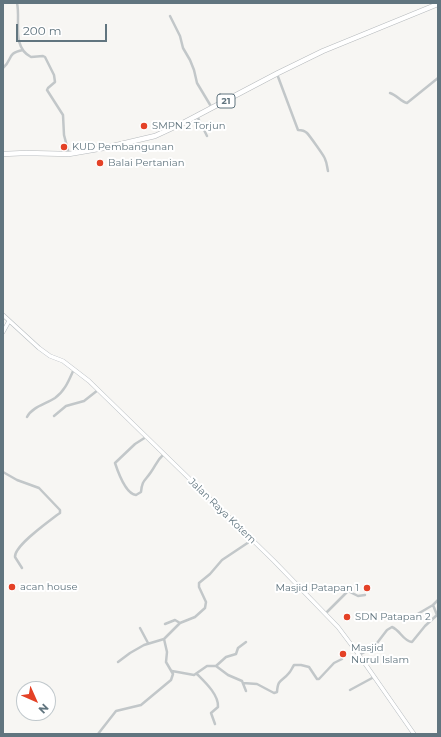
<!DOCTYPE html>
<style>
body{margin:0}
#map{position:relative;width:441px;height:737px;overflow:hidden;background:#f7f6f3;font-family:Montserrat,sans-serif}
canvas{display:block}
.frame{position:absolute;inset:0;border:4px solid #61757f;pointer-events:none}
.north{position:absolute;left:16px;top:681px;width:40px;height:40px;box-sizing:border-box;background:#fff;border:1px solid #c0c8cc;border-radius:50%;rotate:135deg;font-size:11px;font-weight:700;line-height:16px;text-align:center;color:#61757f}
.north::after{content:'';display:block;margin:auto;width:14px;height:18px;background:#e44126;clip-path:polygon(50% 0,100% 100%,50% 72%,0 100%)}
.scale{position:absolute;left:16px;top:24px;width:91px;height:18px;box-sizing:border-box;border:2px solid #61757f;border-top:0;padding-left:5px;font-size:12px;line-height:14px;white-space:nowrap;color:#61757f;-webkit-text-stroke:3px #fff;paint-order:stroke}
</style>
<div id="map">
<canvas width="441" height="737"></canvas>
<div class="frame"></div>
<div class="north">N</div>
<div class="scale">200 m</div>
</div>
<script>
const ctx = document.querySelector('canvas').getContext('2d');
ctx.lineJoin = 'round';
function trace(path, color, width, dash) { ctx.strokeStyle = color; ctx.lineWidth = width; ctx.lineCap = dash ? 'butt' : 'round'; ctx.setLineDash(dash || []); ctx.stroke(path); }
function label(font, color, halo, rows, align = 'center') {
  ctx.font = font + ' Montserrat,sans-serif'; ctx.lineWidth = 4; ctx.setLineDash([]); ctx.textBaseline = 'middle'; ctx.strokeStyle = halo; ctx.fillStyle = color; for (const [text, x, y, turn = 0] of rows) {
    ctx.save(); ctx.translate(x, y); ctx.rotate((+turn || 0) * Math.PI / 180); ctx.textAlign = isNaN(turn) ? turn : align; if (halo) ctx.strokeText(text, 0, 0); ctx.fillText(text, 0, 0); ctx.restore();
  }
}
const secondary = new Path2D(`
 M3,315L39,348L50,356L63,361L89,381L274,561L338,627L359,655L414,734
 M3,332L9,321`);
const highway = new Path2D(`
 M3,154L26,153L69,154L104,148L155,136L183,123L278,73L323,51L438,4`);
trace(secondary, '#b6bcc0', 4.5);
trace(highway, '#b5b9bc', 5.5);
trace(new Path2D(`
 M17,3C21,20 11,47 31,57L43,56L45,57L54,75L55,82L48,88L47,90L63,115L64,135L69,154
 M170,16L180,36L183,48L190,60L194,70L197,83L212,108
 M3,68C13,60 6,53 23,50
 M277,74L298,130C302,130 305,131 307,133C309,135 325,157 325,159C327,163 327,167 328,171
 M390,93C397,95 401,102 407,103L438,78
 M197,116L207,136
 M54,416L66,406L84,401L98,390
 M27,417C32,407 46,404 55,398C65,391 69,380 74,369
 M146,437L135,444L115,463C118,472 126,494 136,495L141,492C142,480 145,481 151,472C156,465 157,460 164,454
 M3,472L17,480L39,488L60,510V513L57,515C48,522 14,546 15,557L22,568
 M325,614L348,591L358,596L365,595
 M409,619L433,605
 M165,624L175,620L180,623
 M140,628L148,643
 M359,655L374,647L387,630L392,627C400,630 403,641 412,642L425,626L437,615L433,605L438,600
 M118,662L130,653L144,645L164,639
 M216,666L226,657L236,654L238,648L246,642
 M172,671L194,675L207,666H216L228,675L242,681L246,691
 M197,674C205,682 219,695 218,707L211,713L215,724
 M243,683L257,684L274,693L277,692C278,678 282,682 289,673C291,671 292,668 294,665H301L309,667L317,679H319L334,663L342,659
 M350,690L374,677
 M98,734L116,711L141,705L171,680L173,674L166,662L167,652L164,639L180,623L195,617L205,608L206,602L199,587V583L210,574L222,560L252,540`), '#c2c7c9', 2.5);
trace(secondary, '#fff', 3.5);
trace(highway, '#fff', 4.5);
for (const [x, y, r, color] of [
 [144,126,4,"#e44126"],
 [64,147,4,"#e44126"],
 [100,163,4,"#e44126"],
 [12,587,4,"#e44126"],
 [367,588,4,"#e44126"],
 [347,617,4,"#e44126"],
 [343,654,4,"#e44126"]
]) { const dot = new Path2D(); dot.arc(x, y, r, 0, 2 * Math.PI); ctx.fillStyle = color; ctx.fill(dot); trace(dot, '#fff', 1.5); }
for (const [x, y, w] of [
 [226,101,18]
]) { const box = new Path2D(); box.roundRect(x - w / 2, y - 7, w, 14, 3); ctx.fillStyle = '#fff'; ctx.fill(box); trace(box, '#61757f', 1); }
label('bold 9px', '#61757f', null, [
 ["21",226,101]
]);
label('10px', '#61757f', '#fff', [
 ["SMPN 2 Torjun",152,126],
 ["KUD Pembangunan",72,147],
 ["Balai Pertanian",108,163],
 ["acan house",20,587],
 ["Masjid Patapan 1",359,588,"right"],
 ["SDN Patapan 2",355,617],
 ["Masjid",351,648],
 ["Nurul Islam",351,660]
], 'left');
label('10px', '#61757f', '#fff', [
 ["Jalan Raya Kotem",222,511,44]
]);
</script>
